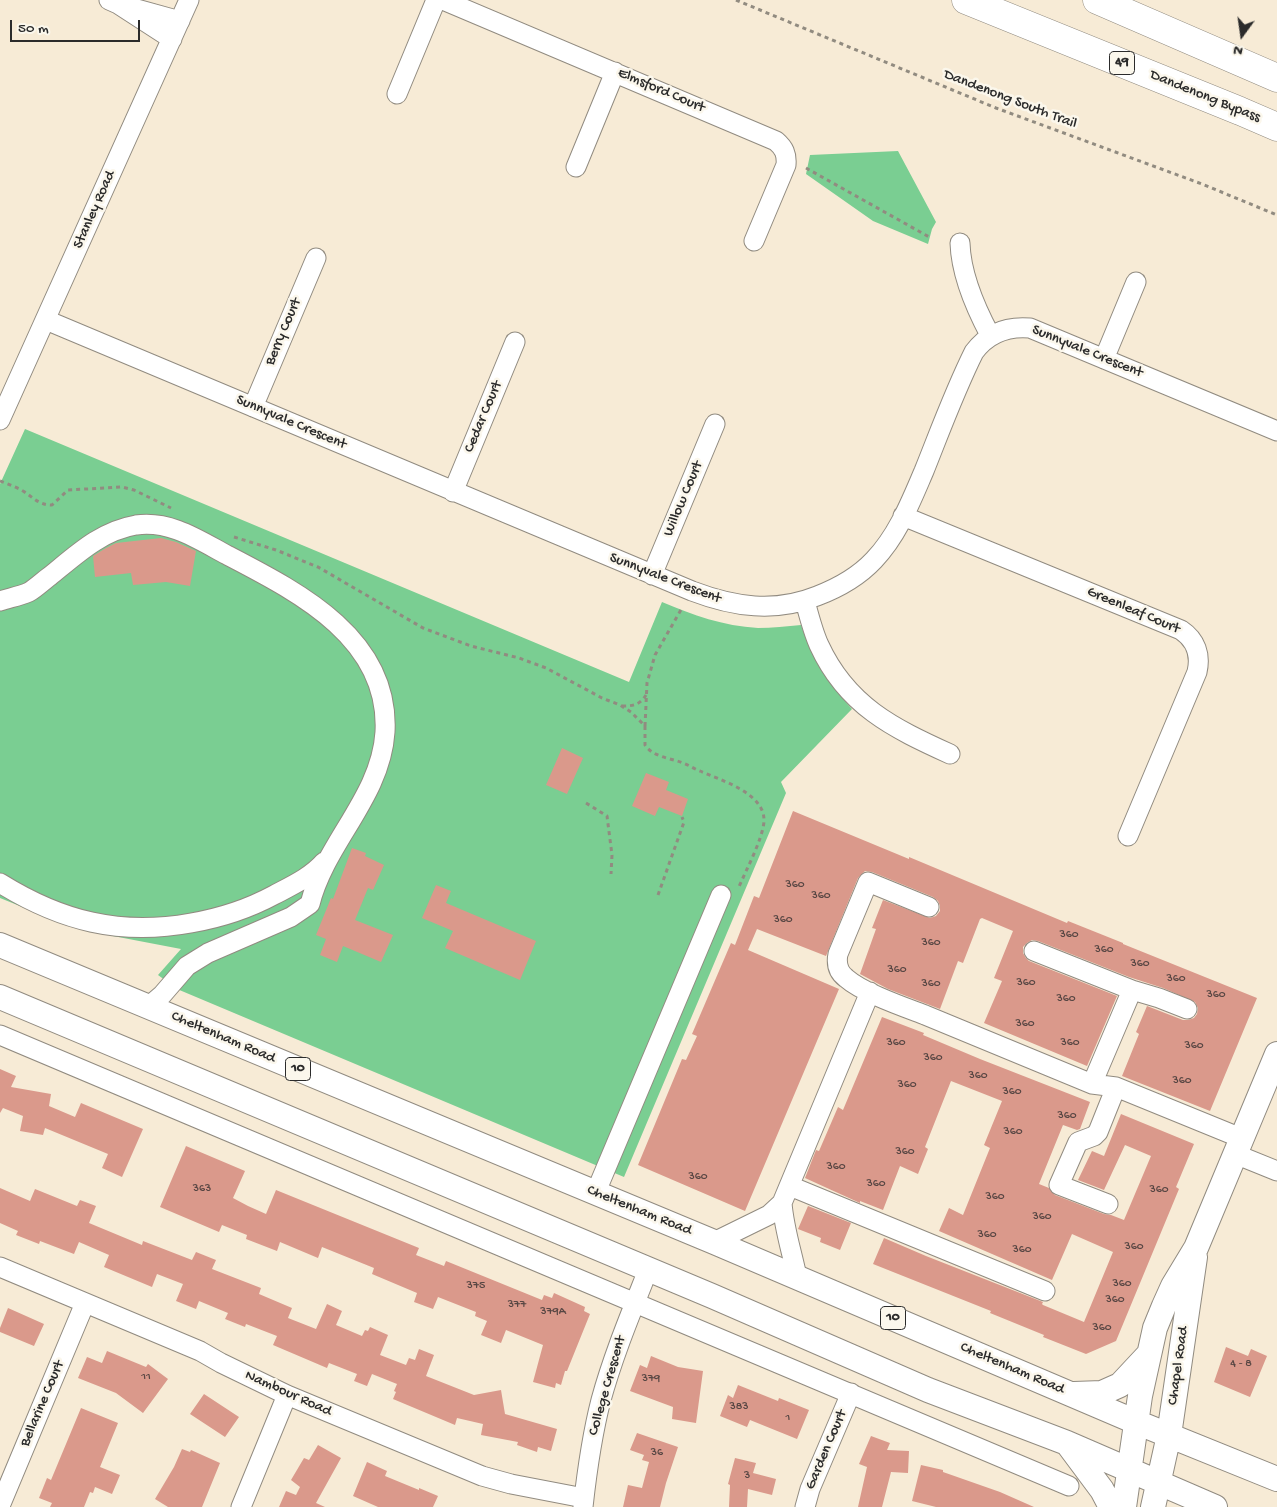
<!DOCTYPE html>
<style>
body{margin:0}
#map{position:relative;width:1277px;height:1507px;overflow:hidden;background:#f7ebd6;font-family:"Gochi Hand",sans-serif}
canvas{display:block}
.north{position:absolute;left:1217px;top:10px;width:50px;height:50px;-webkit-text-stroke:4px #fbf7ec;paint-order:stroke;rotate:194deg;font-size:14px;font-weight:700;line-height:20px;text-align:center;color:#2b2b2b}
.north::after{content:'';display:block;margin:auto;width:18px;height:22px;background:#2b2b2b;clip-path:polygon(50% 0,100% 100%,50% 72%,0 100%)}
.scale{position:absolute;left:10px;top:20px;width:130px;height:22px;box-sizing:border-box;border:2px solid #2b2b2b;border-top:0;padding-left:6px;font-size:15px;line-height:18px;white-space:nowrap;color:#2b2b2b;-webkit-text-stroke:4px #fbf7ec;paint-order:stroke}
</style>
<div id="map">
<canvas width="1277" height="1507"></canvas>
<div class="north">N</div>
<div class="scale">50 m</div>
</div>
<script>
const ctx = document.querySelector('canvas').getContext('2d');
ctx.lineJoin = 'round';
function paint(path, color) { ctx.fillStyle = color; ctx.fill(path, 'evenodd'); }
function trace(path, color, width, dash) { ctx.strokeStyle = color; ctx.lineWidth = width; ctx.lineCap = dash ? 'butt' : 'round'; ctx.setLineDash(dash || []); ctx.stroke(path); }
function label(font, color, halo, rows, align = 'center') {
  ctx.font = font + ' "Gochi Hand",sans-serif'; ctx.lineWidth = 5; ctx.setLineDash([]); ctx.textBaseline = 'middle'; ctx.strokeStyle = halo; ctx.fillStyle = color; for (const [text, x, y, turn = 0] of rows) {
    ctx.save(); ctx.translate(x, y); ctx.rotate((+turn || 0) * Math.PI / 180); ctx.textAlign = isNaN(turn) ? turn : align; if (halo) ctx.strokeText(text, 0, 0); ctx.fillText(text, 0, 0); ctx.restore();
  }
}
paint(new Path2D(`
 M898,151L936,222L932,229L928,244L873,221L806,174L810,155Z
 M25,429L629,682L662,602C693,615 723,626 758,628C772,628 787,626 801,625C813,659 828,682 852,709L781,782L786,793L624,1177L177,989L158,975L181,949L113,936L62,923L0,898V484Z`), '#7ace92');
paint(new Path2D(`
 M161,538L176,542L196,551L190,586L166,582L133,585L131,573L95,577L93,556L106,548L116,543Z
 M562,748L583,758L567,794L546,785Z
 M646,773L669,782L666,790L688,799L682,816L659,807L655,816L632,806Z
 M793,811L909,859V857L1067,923L1068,921L1123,943V944L1257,998L1210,1111L1122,1076L1139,1034L1136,1032L1147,1006L1183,1020H1188L1194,1018L1197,1014L1198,1008L1195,1002L1163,988L1129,977L1038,941L1032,940L1027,943L1023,947V953L1026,958L1029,961L1117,996L1087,1066L984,1023L1002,981L994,978L1013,931L982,918L980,919L963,963L958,961L940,1009L888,989L860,974L876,929L872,928L883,900L930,918L936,916L940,911V906L938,901L933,897L872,872L865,871L858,878L826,956L757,929L748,950L839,989L745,1211L638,1165L682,1059L686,1060L697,1036L692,1034L731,943L735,945L754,896L759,898Z
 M352,848L366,853L365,856L384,865L373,890L368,888L355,920L393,935L381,962L343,946L337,962L320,955L326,939L316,935L331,898L333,899Z
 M436,885L451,891L446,903L536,941L520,980L445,948L453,931L422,918Z
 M882,1017L924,1033L923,1035L980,1059L1090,1102L1080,1129L1077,1130L1063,1125L1039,1184L1049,1188L1055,1195L1104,1214L1111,1215L1124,1220L1151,1156L1125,1145L1104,1190L1078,1180L1092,1151L1104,1156L1121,1114L1194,1144L1176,1187L1179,1189L1116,1341L1086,1354L1043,1337L1044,1335L990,1313L991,1311L873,1264L884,1238L926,1256L1043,1302L1042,1304L1043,1305L1084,1322L1113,1252L1072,1234L1052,1280L939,1231L949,1208L963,1215L990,1148L984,1145L1002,1101L951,1081L925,1147L928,1149L918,1174L900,1166L883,1210L860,1201V1203L805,1178L816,1150L819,1151L838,1107L843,1110Z
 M0,1069L16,1076L11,1087L51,1094L49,1106L75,1117L81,1103L143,1129L122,1177L102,1168L108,1154L45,1128L43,1135L20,1131L23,1116L3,1108L0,1113Z
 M186,1146L245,1171L233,1198L248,1206L266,1214L276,1190L419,1248L416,1255L444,1266L446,1261L542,1300L544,1295L552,1298L554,1293L585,1307L584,1311L590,1314L567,1371H565L561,1385L556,1383L555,1388L533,1382L543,1345L506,1330L501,1343L481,1335L487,1321L475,1316L476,1312L438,1297L433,1309L414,1302L417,1293L372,1274L374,1268L322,1247L318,1258L280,1242L277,1251L246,1239L247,1235L222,1225L219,1232L160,1207Z
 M0,1188L30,1201L35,1189L77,1206L80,1200L96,1206L89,1223L142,1245L143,1241L192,1260L196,1252L216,1260L212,1269L261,1288L259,1294L292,1308L288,1318L316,1329L327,1304L342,1311L336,1325L362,1336L365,1330L368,1331L370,1327L388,1335L380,1355L406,1365L409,1358L415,1360L419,1349L434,1355L426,1376L474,1395L501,1390L505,1414L557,1429L551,1451L538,1447L537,1452L517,1445L518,1442L481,1435L483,1424L457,1418L455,1425L393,1399L396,1392L394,1391L397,1384L372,1374L367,1386L354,1381L357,1374L329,1363L327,1368L273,1345L277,1336L246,1324L245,1327L225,1319L228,1313L199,1301L196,1309L176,1301L183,1284L157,1274L152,1287L104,1267L109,1255L79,1242L74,1254L40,1241L39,1244L16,1235L18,1231L0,1223Z
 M808,1206L851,1223L840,1250L820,1242L821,1238L798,1229Z
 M8,1308L44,1324L34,1346L0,1332V1328Z
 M1226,1347L1248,1356L1251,1349L1267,1356L1250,1397L1214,1382Z
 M107,1351L146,1367L148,1364L168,1379L143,1413L116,1393L78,1378L87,1357L102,1363Z
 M651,1356L678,1367L703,1371L696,1423L672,1419L673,1407L630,1391L640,1365L647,1368Z
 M738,1385L778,1401L779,1398L809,1410L797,1439L750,1420L747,1427L720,1416L728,1395L733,1398Z
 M204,1394L239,1417L225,1437L190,1414Z
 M81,1408L118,1423L100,1467L120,1475L112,1494L95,1487L93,1493L90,1492L84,1507H50L52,1503L39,1498L47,1478L51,1480Z
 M637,1433L678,1447L666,1483L660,1507H623L628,1485L642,1488L649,1462L642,1460L644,1455L630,1450Z
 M871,1436L890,1443L887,1450L909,1451L908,1473L891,1472L882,1507H858L867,1467L859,1464Z
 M318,1445L341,1458L316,1503L325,1507H279L286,1491L296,1495L300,1487L291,1480L304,1458L309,1460Z
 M182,1449L190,1452L191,1450L220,1463L202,1507H168L155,1499L174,1467Z
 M735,1458L756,1463L753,1473L776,1479L772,1495L748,1489L747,1507H729L730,1485L728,1484Z
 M367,1462L387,1471L385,1476L419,1490V1488L438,1496L433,1507H378L353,1496Z
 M921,1465L943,1470V1472L1000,1492L1034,1507H936L912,1501Z`), '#da998b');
const minor = new Path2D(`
 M109,0L118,4L172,39
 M443,0L776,141C784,148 787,154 786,165L754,241
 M133,8L180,21
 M397,94L436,0
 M576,167L615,72
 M960,243C961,275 975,307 990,335
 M46,320L692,591C734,607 775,613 817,596C838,588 859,576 874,560C898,535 911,501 924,471C940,431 955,390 974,352C988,333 1007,326 1030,328L1277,431
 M1104,359L1136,282
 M253,407L316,258
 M0,420L189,0
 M453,492L515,342
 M903,516L1181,630C1196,640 1201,655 1197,672L1128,836
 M652,575L715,424
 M0,601C9,598 20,596 29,592C36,588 43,581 50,576C77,554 101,531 136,525C170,520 199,540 227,555C298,592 390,638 385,732C381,797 325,843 310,904L291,917L208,953L187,966L162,995L148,1007
 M805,601C809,616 813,632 819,645C847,706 893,728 950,754
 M0,883C61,921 120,936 191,923C220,918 248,909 274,895C291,886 311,877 324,862
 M929,907L868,882L838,954C836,964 838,972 846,978C863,993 904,1007 925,1015C981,1038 1037,1061 1092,1084L1116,1087L1241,1138
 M1034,951L1132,990L1092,1084
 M1132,990L1159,998L1187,1009
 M0,1035L1069,1486
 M1235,1154L1277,1171
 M790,1186L1045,1291
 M595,1194L721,895
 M782,1203C784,1229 792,1252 797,1277
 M1108,1204L1059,1185L1078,1142L1094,1136L1098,1132L1116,1087
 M714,1242L769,1215L782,1203L870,992
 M0,1267L200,1351L221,1363L287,1395L482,1476L511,1484L584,1498
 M0,1506L85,1303
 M241,1507L287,1395
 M583,1507C587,1471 592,1435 601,1400C613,1356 631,1313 648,1270
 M805,1507L810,1489L851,1393`);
const major = new Path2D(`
 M0,945L714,1242L1136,1422L1277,1479
 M0,997L712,1296L928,1390L1067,1443L1215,1507
 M1074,1394L1102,1393L1120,1385L1148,1355
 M1067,1443L1102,1490L1111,1507
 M1124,1507L1140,1396L1155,1328L1164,1306L1173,1286L1196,1248L1277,1054
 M1153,1507L1169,1435L1195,1257`);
const highway = new Path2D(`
 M966,0L1240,111L1277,127
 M1097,0L1277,78`);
trace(minor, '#918b80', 21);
trace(major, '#918b80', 26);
trace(highway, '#918b80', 29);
trace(new Path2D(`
 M736,0L996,108L1202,184L1277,215
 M806,168L931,238
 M0,481C8,484 16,487 23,491C34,498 39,505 52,505L68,490L122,487L134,490L171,508
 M234,537L276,550L318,567L423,628L471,646L519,658L546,668L602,698L620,705L631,712L645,726V745C653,757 670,758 683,763C689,765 694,769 700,771C720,780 765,793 764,821C763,839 745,872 738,889
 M622,706C633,706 640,705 646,695
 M645,726L647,683L655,655L682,608
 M586,803L607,816L612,855L611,874
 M658,895L684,822L682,817`), '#918b80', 3, [4, 4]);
trace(minor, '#fff', 19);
trace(major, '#fff', 24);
trace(highway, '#fff', 28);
label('12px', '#574643', null, [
 ["360",795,885],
 ["360",821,896],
 ["360",783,920],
 ["360",1069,935],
 ["360",931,943],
 ["360",1104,950],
 ["360",1140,964],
 ["360",897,970],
 ["360",1176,979],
 ["360",1026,983],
 ["360",931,984],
 ["360",1216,995],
 ["360",1066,999],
 ["360",1025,1024],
 ["360",896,1043],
 ["360",1070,1043],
 ["360",1194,1046],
 ["360",933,1058],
 ["360",978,1076],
 ["360",1182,1081],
 ["360",907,1085],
 ["360",1012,1092],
 ["360",1067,1116],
 ["360",1013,1132],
 ["360",905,1152],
 ["360",836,1167],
 ["360",698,1177],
 ["360",876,1184],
 ["363",202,1189],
 ["360",1159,1190],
 ["360",995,1197],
 ["360",1042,1217],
 ["360",987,1235],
 ["360",1134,1247],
 ["360",1022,1250],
 ["360",1122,1284],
 ["375",476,1286],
 ["360",1115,1300],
 ["377",517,1305],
 ["379A",553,1312],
 ["360",1102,1328],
 ["4 - 8",1241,1364],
 ["11",146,1377],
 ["379",651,1379],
 ["383",739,1407],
 ["1",788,1418],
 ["36",657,1453],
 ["3",747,1476]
]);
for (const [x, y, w] of [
 [1122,63,25],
 [298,1069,25],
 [893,1318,25]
]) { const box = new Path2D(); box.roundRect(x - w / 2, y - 11.5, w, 23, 4); ctx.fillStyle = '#fbf7ec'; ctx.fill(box); trace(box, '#2b2b2b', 1); }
label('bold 14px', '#2b2b2b', null, [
 ["49",1122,63],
 ["10",298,1069],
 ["10",893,1318]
]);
label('15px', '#2b2b2b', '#fbf7ec', [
 ["Elmsford Court",661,91,23],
 ["Dandenong Bypass",1205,97,22],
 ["Dandenong South Trail",1010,100,21],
 ["Stanley Road",95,210,-66],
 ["Berry Court",284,332,-67],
 ["Sunnyvale Crescent",1087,352,22],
 ["Cedar Court",484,417,-67],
 ["Sunnyvale Crescent",291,423,23],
 ["Willow Court",684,499,-67],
 ["Sunnyvale Crescent",665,579,21],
 ["Greenleaf Court",1133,611,23],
 ["Cheltenham Road",223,1038,23],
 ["Cheltenham Road",639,1211,22],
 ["Chapel Road",1179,1366,-82],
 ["Cheltenham Road",1012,1369,23],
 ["College Crescent",608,1386,-74],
 ["Nambour Road",288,1394,24],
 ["Bellarine Court",43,1404,-67],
 ["Garden Court",827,1450,-67]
]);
</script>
